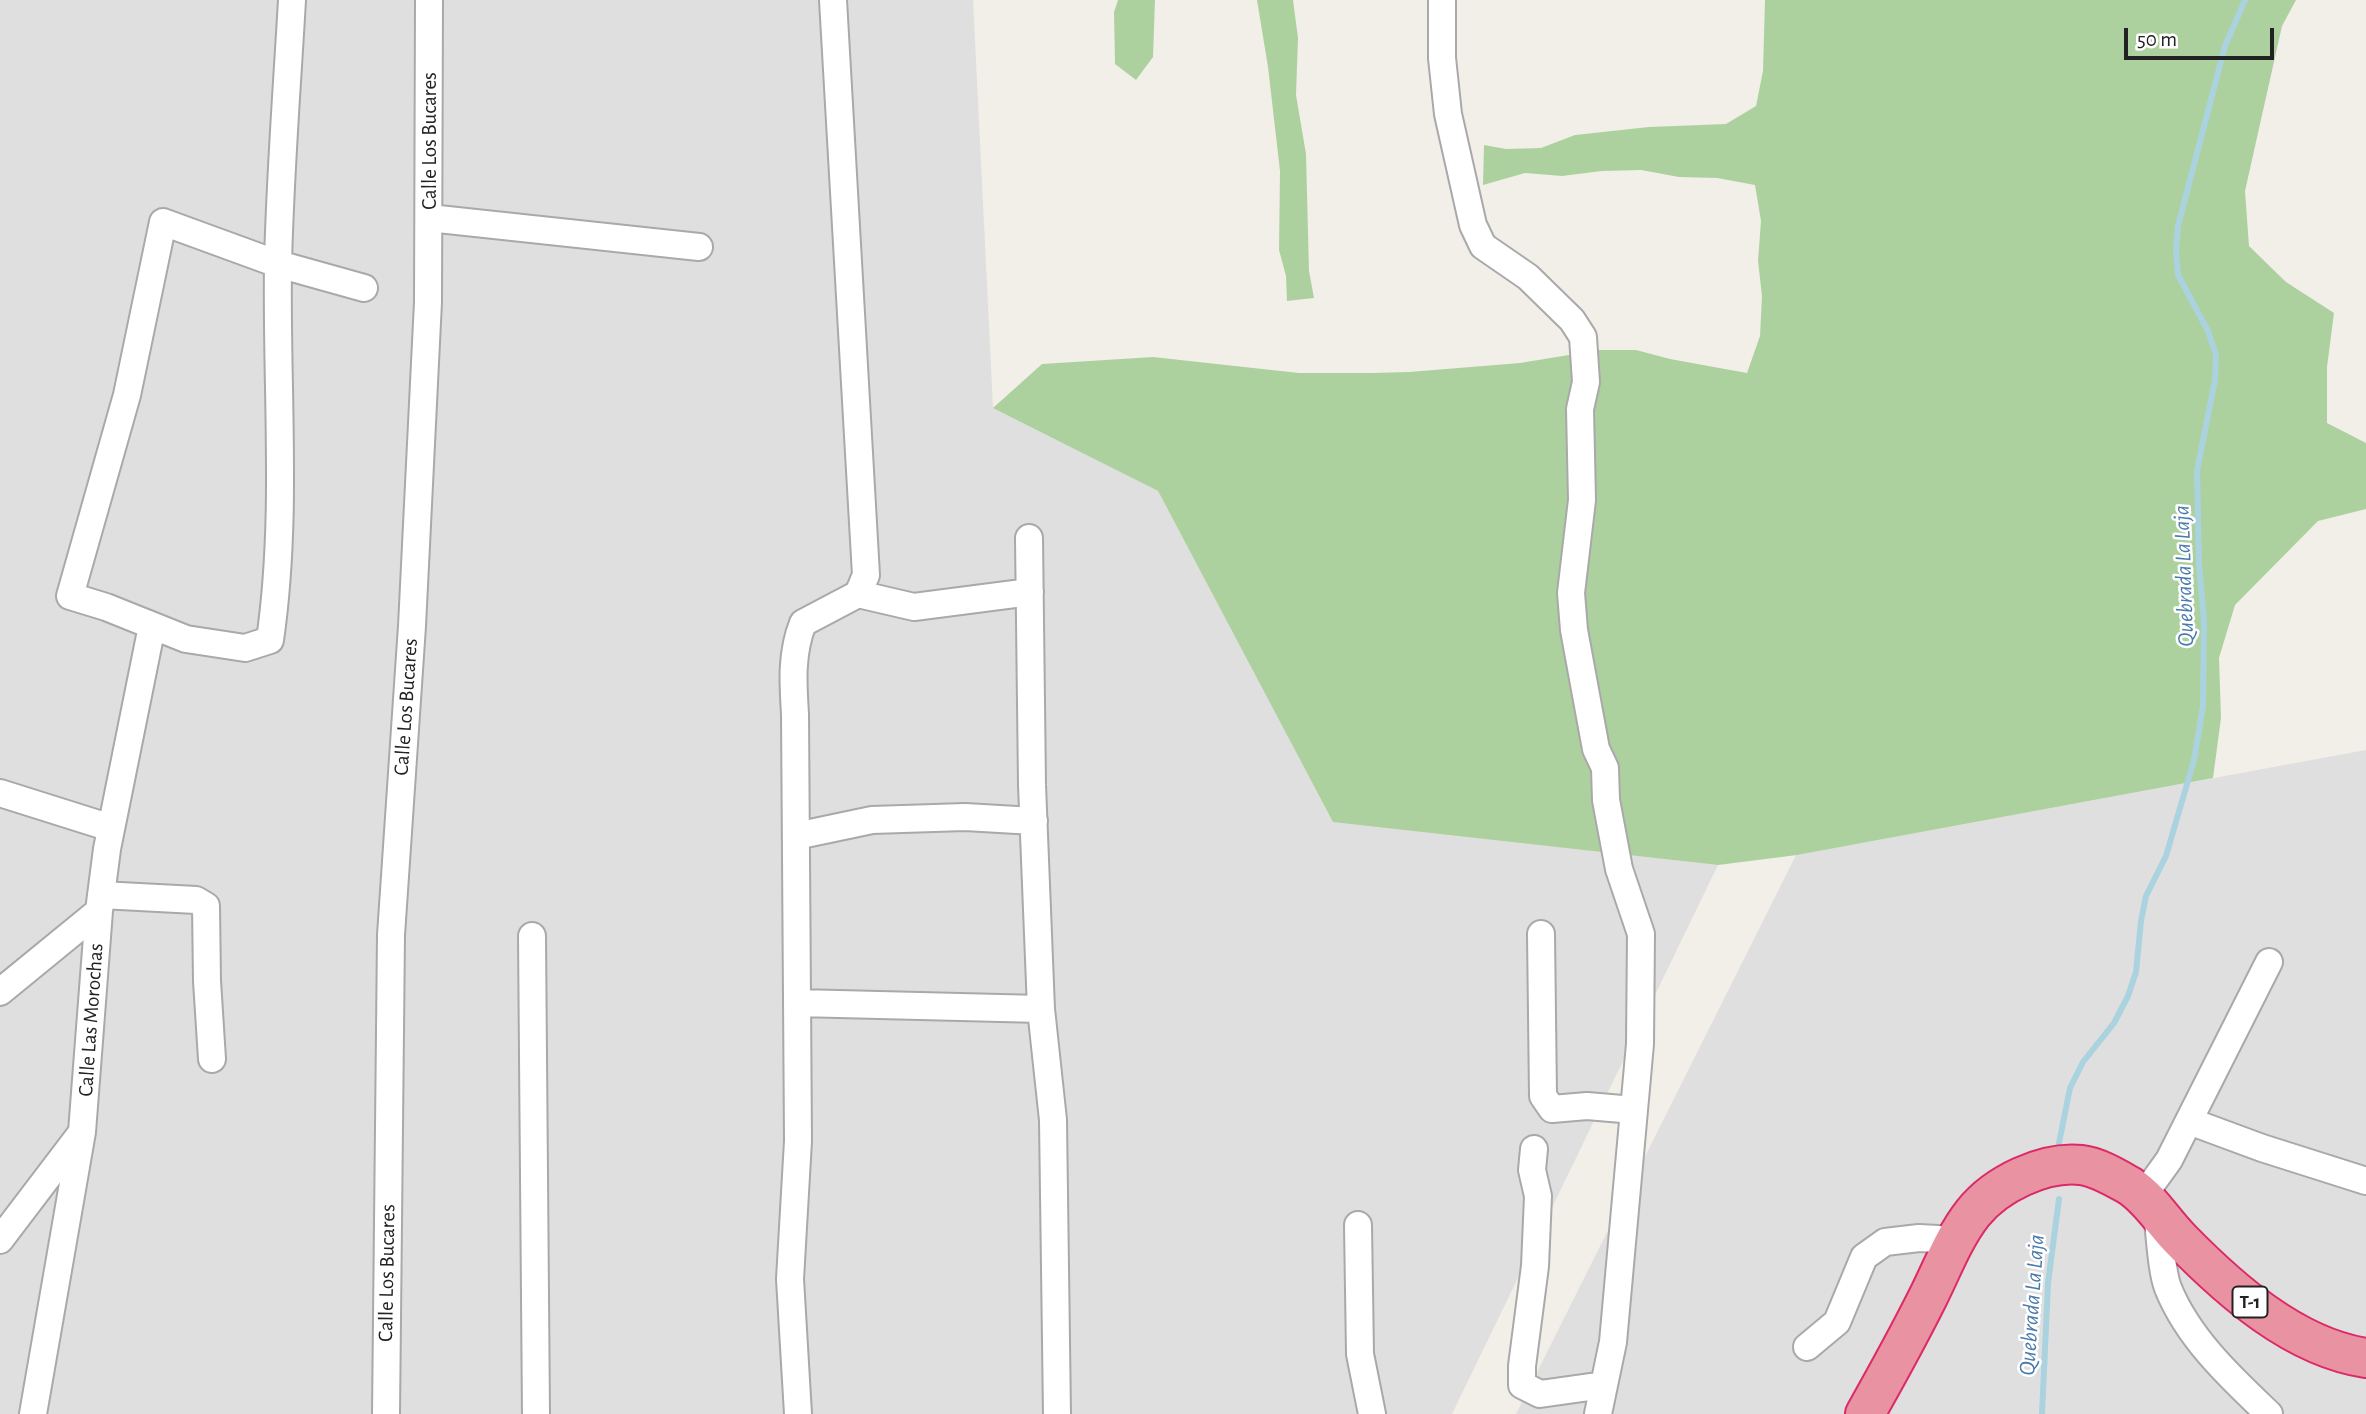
<!DOCTYPE html>
<style>
body{margin:0}
#map{position:relative;width:2366px;height:1414px;overflow:hidden;background:#f2efe9;font-family:"Alegreya Sans",sans-serif}
canvas{display:block}
.scale{position:absolute;left:2124px;top:28px;width:150px;height:32px;box-sizing:border-box;border:4px solid #222;border-top:0;padding-left:9px;font-size:21px;line-height:24px;white-space:nowrap;color:#222;-webkit-text-stroke:5px #fff;paint-order:stroke}
</style>
<div id="map">
<canvas width="2366" height="1414"></canvas>
<div class="scale">50 m</div>
</div>
<script>
const ctx = document.querySelector('canvas').getContext('2d');
ctx.lineJoin = 'round';
function paint(path, color) { ctx.fillStyle = color; ctx.fill(path, 'evenodd'); }
function trace(path, color, width, dash) { ctx.strokeStyle = color; ctx.lineWidth = width; ctx.lineCap = dash ? 'butt' : 'round'; ctx.setLineDash(dash || []); ctx.stroke(path); }
function label(font, color, halo, rows, align = 'center') {
  ctx.font = font + ' "Alegreya Sans",sans-serif'; ctx.lineWidth = 5; ctx.setLineDash([]); ctx.textBaseline = 'middle'; ctx.strokeStyle = halo; ctx.fillStyle = color; for (const [text, x, y, turn = 0] of rows) {
    ctx.save(); ctx.translate(x, y); ctx.rotate((+turn || 0) * Math.PI / 180); ctx.textAlign = isNaN(turn) ? turn : align; if (halo) ctx.strokeText(text, 0, 0); ctx.fillText(text, 0, 0); ctx.restore();
  }
}
paint(new Path2D(`
 M0,0H973L993,407L1158,491L1333,821L1718,865L1452,1414H0Z
 M2366,750V1414H1516L1796,855Z`), '#e0dfdf');
paint(new Path2D(`
 M1118,0H1155L1153,57L1136,80L1115,64L1114,12Z
 M1257,0H1293L1298,38L1296,95L1306,154L1309,271L1314,298L1287,301L1286,276L1279,250L1280,171L1268,67Z
 M1765,0H2296L2282,26L2245,191L2249,246L2286,282L2334,313L2327,367V423L2366,443V509L2318,521L2235,605L2219,658L2221,718L2213,778L1797,855L1718,865L1333,822L1158,491L993,408L1042,364L1153,357L1299,373H1373L1409,372L1520,363L1599,350H1636L1670,359L1747,373L1760,336L1762,296L1758,261L1761,221L1755,185L1717,178L1679,177L1641,170L1602,171L1562,176L1525,173L1483,185L1484,145L1506,149L1541,148L1575,135L1649,127L1726,124L1756,106L1763,71Z`), '#add19e');
trace(new Path2D(`
 M2059,1143L2070,1088L2083,1062L2114,1023L2128,996L2136,972L2141,921L2146,896L2166,856L2194,760L2203,706L2204,620L2199,564L2197,471L2215,380L2216,355L2208,331L2178,275L2176,251L2178,226L2225,46L2245,0
 M2042,1414L2048,1283L2059,1199`), '#aad3df', 6);
const minor = new Path2D(`
 M292,0C287,88 280,176 278,264C276,390 288,515 270,640L245,648L186,639L106,607L70,596L127,395L163,222L278,264L364,288
 M1442,0V58L1448,114L1473,225L1483,246L1528,277L1572,320L1583,337L1586,382L1580,409L1582,500L1571,593L1574,630L1596,749L1605,768L1606,800L1619,869L1641,934L1640,1044L1613,1342L1598,1414
 M429,218L699,247
 M1029,538L1032,785L1041,1009L1053,1120L1057,1414
 M858,594L914,607L1030,592
 M0,793L111,828
 M796,836L872,820L965,817L1034,821
 M101,895L196,900L206,906L207,981L212,1059
 M1541,934L1543,1096L1552,1109L1587,1106L1634,1110
 M532,936L536,1414
 M0,992L99,911
 M798,1003L1041,1009
 M2189,1121L2262,1148L2366,1181
 M1534,1149L1532,1170L1538,1196L1535,1266L1522,1366V1385L1540,1394L1604,1385
 M2143,1196L2169,1160L2269,962
 M2157,1213C2160,1234 2161,1270 2168,1288C2188,1338 2231,1378 2269,1414
 M1358,1225L1360,1354L1372,1414
 M0,1240L79,1136
 M1807,1347L1837,1322L1864,1257L1885,1242L1919,1238L1956,1240
 M33,1414L82,1132L99,911L107,849L152,626
 M386,1414L391,935L412,626L428,302L429,0
 M798,1414L790,1279L798,1141L795,714C793,683 791,653 803,623L858,594L866,575L833,0`);
const highway = new Path2D(`
 M1865,1414C1887,1375 1908,1337 1928,1297C1942,1269 1954,1237 1973,1213C1996,1184 2044,1161 2081,1165C2098,1167 2116,1178 2130,1186C2151,1200 2163,1222 2181,1240C2230,1290 2294,1347 2366,1358`);
trace(minor, '#a9a9a9', 30);
trace(highway, '#dc2a67', 42);
trace(minor, '#fff', 26);
trace(highway, '#e892a2', 38);
for (const [x, y, w] of [
 [2250,1302,35]
]) { const box = new Path2D(); box.roundRect(x - w / 2, y - 15.5, w, 31, 5); ctx.fillStyle = '#fff'; ctx.fill(box); trace(box, '#222', 2); }
label('bold 19px', '#222', null, [
 ["T-1",2250,1302]
]);
label('21px', '#222', '#fff', [
 ["Calle Los Bucares",430,141,-90],
 ["Calle Los Bucares",406,707,-86],
 ["Calle Las Morochas",91,1020,-86],
 ["Calle Los Bucares",387,1273,-89]
]);
label('italic 23px', '#4a7aab', '#fff', [
 ["Quebrada La Laja",2184,576,-92],
 ["Quebrada La Laja",2032,1305,-86]
]);
</script>
